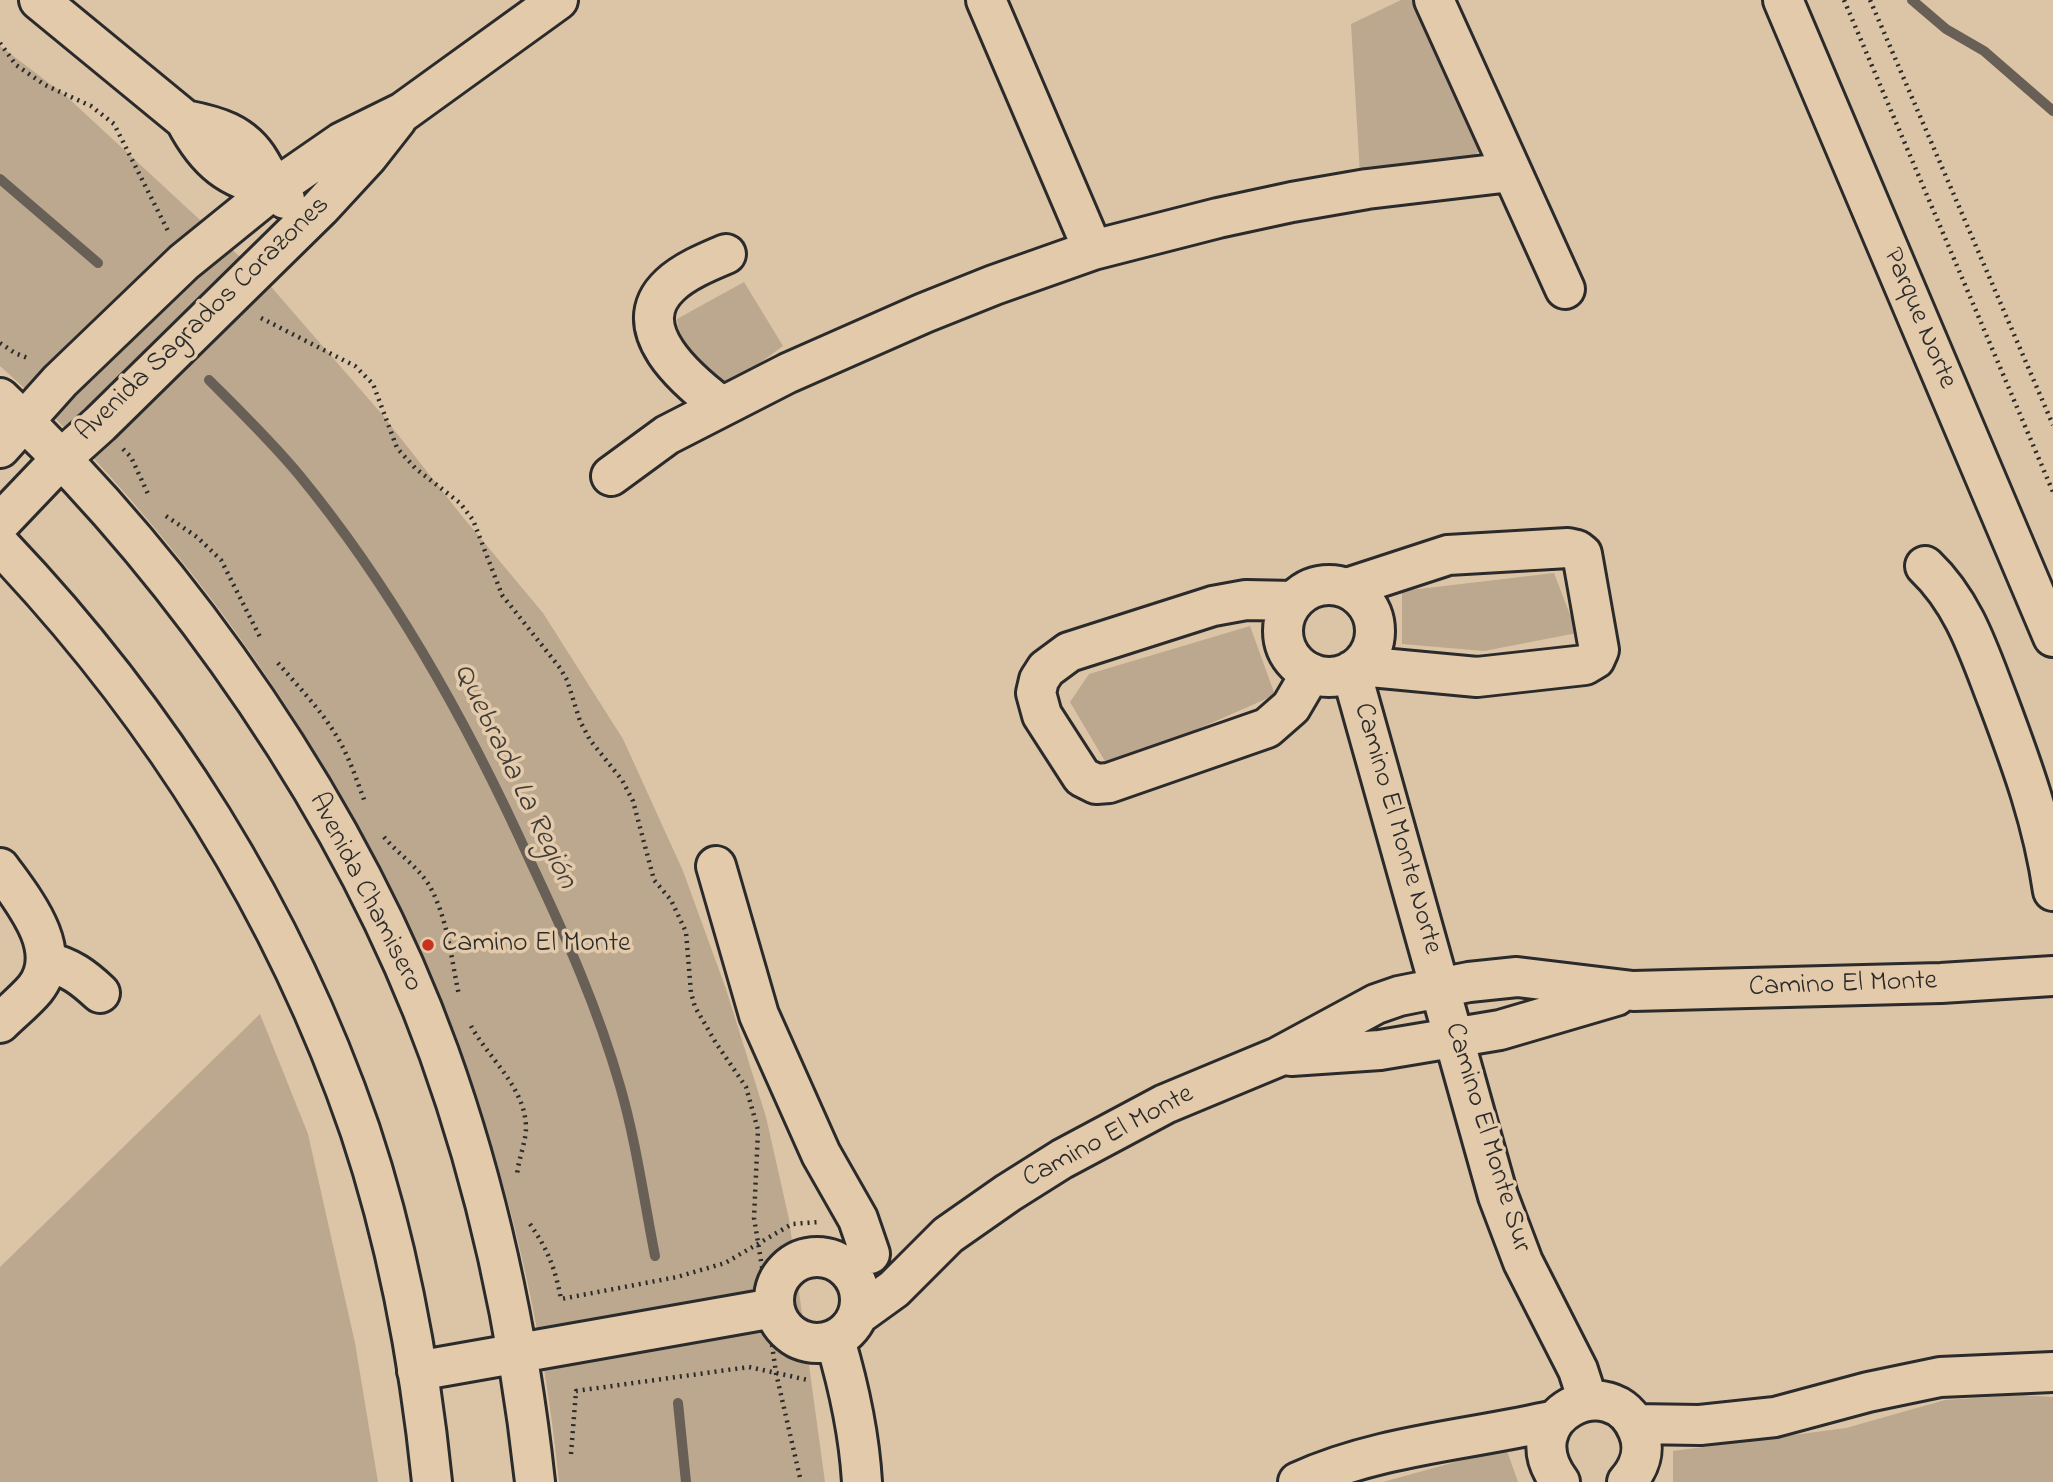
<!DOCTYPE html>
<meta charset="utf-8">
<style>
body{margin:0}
canvas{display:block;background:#dcc4a6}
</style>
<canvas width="2053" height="1482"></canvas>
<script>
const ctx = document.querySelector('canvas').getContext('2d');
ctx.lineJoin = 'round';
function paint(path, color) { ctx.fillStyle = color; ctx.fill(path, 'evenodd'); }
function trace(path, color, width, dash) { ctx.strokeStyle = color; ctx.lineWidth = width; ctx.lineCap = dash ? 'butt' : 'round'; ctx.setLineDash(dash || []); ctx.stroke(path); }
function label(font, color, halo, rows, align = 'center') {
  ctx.font = font + ' "Indie Flower",sans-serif'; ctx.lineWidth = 7; ctx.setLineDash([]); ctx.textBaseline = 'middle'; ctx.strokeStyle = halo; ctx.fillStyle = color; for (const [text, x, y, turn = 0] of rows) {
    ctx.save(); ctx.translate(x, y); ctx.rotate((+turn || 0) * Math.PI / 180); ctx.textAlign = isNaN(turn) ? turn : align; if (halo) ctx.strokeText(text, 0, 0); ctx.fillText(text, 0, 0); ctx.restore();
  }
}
paint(new Path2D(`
 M1401,0H1414L1417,2L1481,149L1476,154L1458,166L1360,174L1351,24Z
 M0,46L66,96L266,281L380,412L462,516L543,613L623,739L683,871L726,989L766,1117L789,1219L825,1482H559C526,1140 389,814 171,548C119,484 62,421 0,366Z
 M744,282L783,346L730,385L682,353L677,319Z
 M1554,573L1577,633L1484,651L1402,644V591Z
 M1250,626L1275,695L1109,768L1070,702L1089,674Z
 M260,1014L308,1134L355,1343L378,1482H0V1267Z
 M2021,1395L2053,1397V1482H1673V1451L1846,1428L1945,1400Z
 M1506,1448L1518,1482H1383Z`), '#bba88f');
trace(new Path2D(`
 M1912,0L1946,29L1984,51L2053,111
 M0,179L98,263
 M209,380C240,411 272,442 300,476C396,593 470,727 532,865C566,937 598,1009 620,1086C636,1141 644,1200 655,1256
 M678,1403L686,1482`), '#685f56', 10);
const minor = new Path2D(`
 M39,0L185,120C207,162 229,179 274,189
 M986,0L1093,250
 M1434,0L1565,289
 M1783,0L2053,637
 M185,120C216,126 243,133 260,162C268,176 274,188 285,199
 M0,398C184,571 353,815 439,1053C489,1192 519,1335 535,1482
 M721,406C688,381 624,328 670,285C685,271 707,262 726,254
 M0,448L60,381L184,262L274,189L342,142L403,112L558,0
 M611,476L667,435L788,373L924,313L994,285L1093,250L1218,218L1292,202L1367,189L1511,172
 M0,523L61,459L100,424L320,208L368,156L397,119
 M0,545C160,713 285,911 360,1130C398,1244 420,1364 432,1482
 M1925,566C1964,603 1979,652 1998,701C2022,765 2043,822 2053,891
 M1283 631a46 46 0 1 1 92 0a46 46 0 1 1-92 0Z
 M1347,588L1448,555L1568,548L1577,550L1582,554L1599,650L1595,659L1585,665L1477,677L1360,666
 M1294,601L1246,600L1213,606L1069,652L1046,669L1039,680L1036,693L1042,715L1082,777L1096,784L1109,783L1267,728L1291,707L1311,673
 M1351,671L1498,1196L1523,1262L1578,1370L1588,1401
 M716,866L759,1015L821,1154L858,1219L870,1254
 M0,868C23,900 66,951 35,989C25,1001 11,1012 0,1023
 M47,962C70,967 84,978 100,993
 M1291,1056L1380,1050L1500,1030L1616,996
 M774 1300a43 43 0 1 1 86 0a43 43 0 1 1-86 0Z
 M858,1315L894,1289L948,1235L1008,1193L1062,1159L1165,1104L1278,1057L1376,1004L1399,996L1469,982L1517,977L1633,991L1941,983L2053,976
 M835,1340C849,1387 859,1432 862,1482
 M417,1371L774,1308
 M1635,1424L1700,1425L1775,1417L1868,1392L1940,1377L2053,1372
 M1298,1482C1379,1445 1470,1440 1555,1420
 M1560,1482C1510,1416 1612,1366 1638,1431C1646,1450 1640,1467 1627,1482`);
trace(minor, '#2b2b2b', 44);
trace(new Path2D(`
 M1844,0L2053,492
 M1870,0L2053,425
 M0,43L16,65L45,85L91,106L114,124L168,231
 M261,318L355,366L373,384L397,448L415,468L460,503L473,520L502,595L560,668L567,680L580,721L590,740L622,780L633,801L654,880L671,900L686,932L691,993L695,1007L716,1043L746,1087L758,1130L754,1218L763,1273
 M0,343L15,353L30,359
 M123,449L131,457L149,496
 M166,516L197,537L221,560L261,639
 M278,663C303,692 331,720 347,756C354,771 359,787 365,802
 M384,837C398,854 417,866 429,885C448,918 451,959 459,995
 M471,1026C489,1059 525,1087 526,1127C526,1143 518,1159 517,1176
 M530,1224C548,1250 555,1268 561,1299L677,1277L725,1263L792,1224L819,1222
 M772,1345L776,1373L801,1482
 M571,1454L576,1391L749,1367L808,1380`), '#2b2b2b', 4.5, [2, 5]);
trace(minor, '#e3caab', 38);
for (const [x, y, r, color] of [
 [428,945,7,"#c8321e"]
]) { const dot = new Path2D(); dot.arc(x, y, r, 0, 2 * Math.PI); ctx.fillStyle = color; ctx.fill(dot); trace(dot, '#e3caab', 2.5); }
label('28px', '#2b2b2b', '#e3caab', [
 ["Parque Norte",1918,319,67],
 ["Avenida Sagrados Corazones",204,320,-44],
 ["Camino El Monte Norte",1396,829,74],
 ["Avenida Chamisero",364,893,63],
 ["Camino El Monte",1843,986,-2],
 ["Camino El Monte",1109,1138,-28],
 ["Camino El Monte Sur",1486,1138,73]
]);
label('28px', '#2b2b2b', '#e3caab', [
 ["Camino El Monte",442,945]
], 'left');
label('italic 30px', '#3f3c39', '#e3caab', [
 ["Quebrada La Región",513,777,64]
]);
</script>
